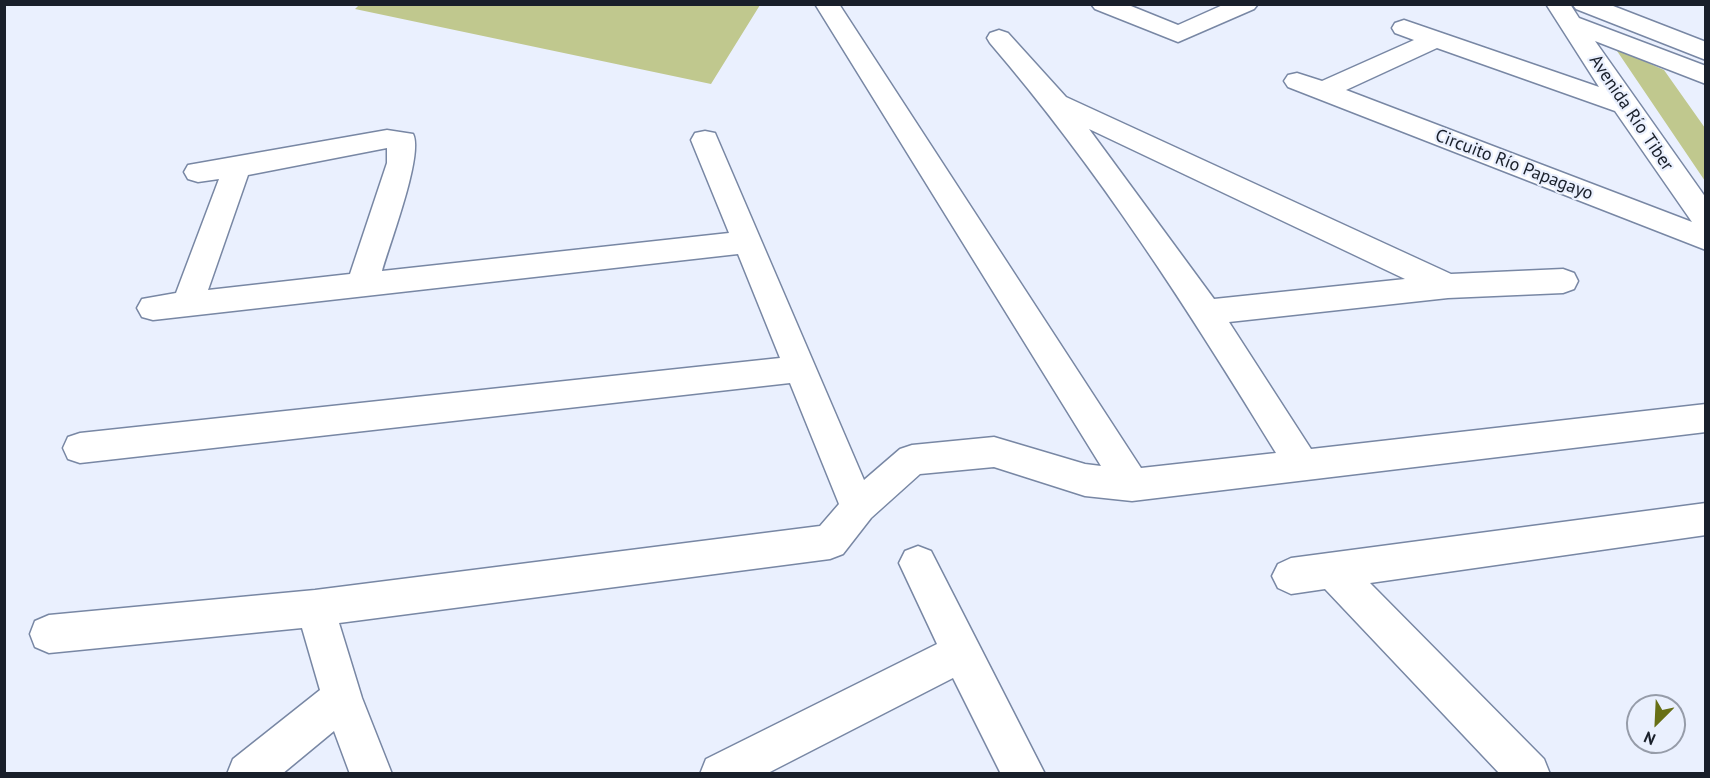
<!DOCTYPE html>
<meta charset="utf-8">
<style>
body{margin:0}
#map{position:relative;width:1710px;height:778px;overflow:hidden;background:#eaf0fe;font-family:"PT Sans",sans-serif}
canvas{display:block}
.frame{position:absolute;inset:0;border:6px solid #191f2a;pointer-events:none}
.north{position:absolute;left:1626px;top:694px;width:60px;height:60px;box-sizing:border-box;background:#eaf0fe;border:2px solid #969ca9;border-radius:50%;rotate:204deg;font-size:16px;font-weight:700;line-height:24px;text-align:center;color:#191f2a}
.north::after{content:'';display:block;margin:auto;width:21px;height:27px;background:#676f16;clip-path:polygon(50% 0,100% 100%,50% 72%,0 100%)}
</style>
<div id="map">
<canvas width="1710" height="778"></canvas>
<div class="frame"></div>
<div class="north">N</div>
</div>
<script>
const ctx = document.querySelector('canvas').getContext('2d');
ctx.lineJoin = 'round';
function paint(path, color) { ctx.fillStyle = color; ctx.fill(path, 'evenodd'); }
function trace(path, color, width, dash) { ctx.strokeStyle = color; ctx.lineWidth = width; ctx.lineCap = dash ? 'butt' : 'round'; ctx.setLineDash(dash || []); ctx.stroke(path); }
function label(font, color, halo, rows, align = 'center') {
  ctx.font = font + ' "PT Sans",sans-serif'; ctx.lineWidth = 4.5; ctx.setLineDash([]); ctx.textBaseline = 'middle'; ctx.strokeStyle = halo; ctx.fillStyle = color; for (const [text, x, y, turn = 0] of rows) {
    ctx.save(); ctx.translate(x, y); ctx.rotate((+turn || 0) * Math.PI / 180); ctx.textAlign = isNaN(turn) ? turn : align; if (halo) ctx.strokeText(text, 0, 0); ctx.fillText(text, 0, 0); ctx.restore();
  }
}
paint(new Path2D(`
 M360,4H760V5L711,84L355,9Z
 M1615,48L1664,70L1705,128V181Z`), '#c0c88e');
const minor = new Path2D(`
 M815,4H839L1141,468L1276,453C1189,311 1099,170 990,43L987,38L990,33L999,30L1008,33L1066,97L1451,274L1563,269L1574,273L1578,281L1574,289L1563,293L1448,298L1229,322L1311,449L1706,404V432L1132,501L1085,496L994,467L920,474L871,518L843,554L830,559L339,623L362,698L392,774H350L334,731L282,774H227L233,759L320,690L302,628L49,653L35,647L30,634L35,621L49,615L315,590L820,526L839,504L790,383L80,463L68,459L63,448L68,437L80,433L780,358L738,254L153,320L142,317L137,308L142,299L176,293L219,179L198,182L188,179L184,172L188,165L387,130L413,134C424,154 389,245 382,271L729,233L691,140L695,133L705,131L715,133L864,480L900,449L912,445L994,437L1085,464L1101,466ZM1089,129L1405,279L1214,299ZM387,148V163L350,274L208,290L248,175Z
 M1091,4H1126L1178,25L1225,4H1258L1254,9L1178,42L1095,9Z
 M1546,4H1570L1579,18L1706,66V84L1595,41L1706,198V250L1288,87L1284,81L1288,75L1297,73L1322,81L1414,40L1395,33L1392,28L1395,23L1404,20L1599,87ZM1437,48L1615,111L1692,222L1346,90Z
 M1572,4H1608L1706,42V60L1576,9Z
 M1706,503V535L1370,583L1544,759L1550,774H1500L1325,589L1291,594L1278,588L1272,576L1278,564L1291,558Z
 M918,546L931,551L1045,774H1001L953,678L766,774H700L706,759L937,644L899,563L905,551Z`);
trace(minor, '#7887a4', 3);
paint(minor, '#fff');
label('18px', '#191f2a', '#eaf0fe', [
 ["Avenida Río Tiber",1631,113,56],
 ["Circuito Río Papagayo",1514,165,21]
]);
</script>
